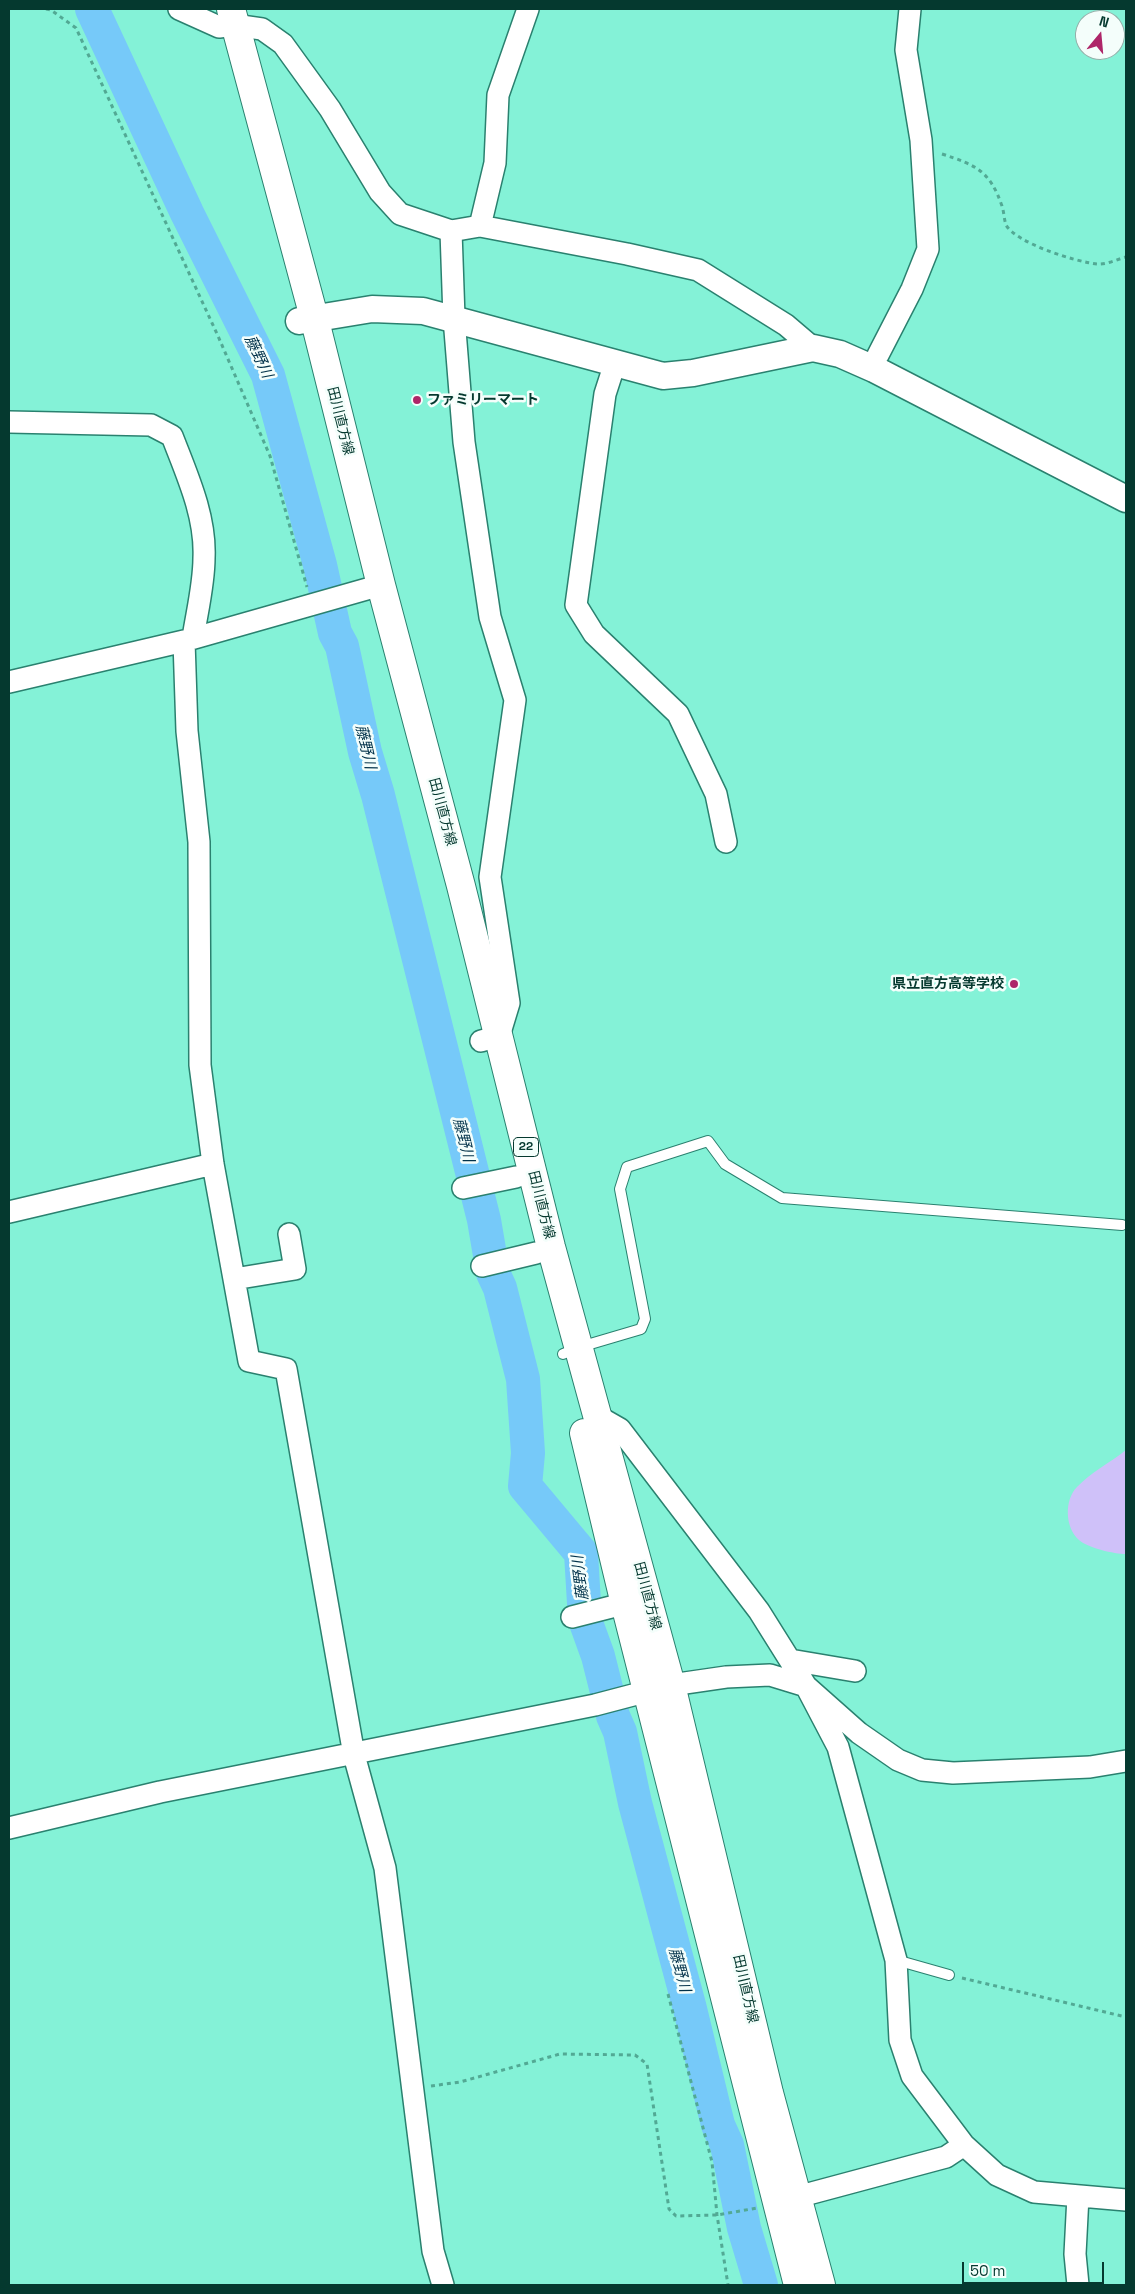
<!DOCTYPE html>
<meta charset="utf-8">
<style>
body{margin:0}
#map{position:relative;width:1135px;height:2294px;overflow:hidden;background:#84f2d7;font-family:"Space Grotesk",sans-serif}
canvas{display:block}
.frame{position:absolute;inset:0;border:10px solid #05392f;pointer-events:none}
.north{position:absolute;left:1075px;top:10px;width:50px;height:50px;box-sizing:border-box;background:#f4fefb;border:1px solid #94afa9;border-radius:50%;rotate:17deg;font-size:14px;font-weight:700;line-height:20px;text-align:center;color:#05392f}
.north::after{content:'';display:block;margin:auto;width:18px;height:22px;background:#ae2669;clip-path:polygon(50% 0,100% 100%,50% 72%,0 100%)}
.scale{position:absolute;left:962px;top:2262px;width:142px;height:22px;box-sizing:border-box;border:2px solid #05392f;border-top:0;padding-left:6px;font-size:15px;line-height:18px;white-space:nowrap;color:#05392f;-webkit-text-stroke:4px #f4fefb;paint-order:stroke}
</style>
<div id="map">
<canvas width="1135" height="2294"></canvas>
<div class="frame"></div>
<div class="north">N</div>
<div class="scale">50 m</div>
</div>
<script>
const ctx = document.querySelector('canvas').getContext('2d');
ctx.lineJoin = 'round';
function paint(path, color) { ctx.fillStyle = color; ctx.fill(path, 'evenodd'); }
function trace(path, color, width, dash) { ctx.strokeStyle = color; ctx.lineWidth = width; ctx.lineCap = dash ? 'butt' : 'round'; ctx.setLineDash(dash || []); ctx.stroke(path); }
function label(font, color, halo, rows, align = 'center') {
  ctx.font = font + ' "Space Grotesk","Noto Sans JP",sans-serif'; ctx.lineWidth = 5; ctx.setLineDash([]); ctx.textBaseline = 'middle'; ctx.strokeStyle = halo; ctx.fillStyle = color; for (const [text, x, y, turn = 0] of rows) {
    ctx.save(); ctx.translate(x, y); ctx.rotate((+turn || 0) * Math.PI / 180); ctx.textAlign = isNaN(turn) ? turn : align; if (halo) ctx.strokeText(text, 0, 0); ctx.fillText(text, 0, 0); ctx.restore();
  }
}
paint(new Path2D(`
 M1126,1450V1554C1114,1554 1088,1548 1079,1540C1065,1528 1064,1500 1077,1487C1090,1473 1111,1462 1126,1450Z`), '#cfc1f9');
trace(new Path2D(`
 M92,9L187,213L268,375L320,565L335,633L342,646L365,752L378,795L484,1220L493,1273L500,1288L523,1379L528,1453L525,1486L581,1553L585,1620L598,1656L613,1716L620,1732L635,1803L690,2009L718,2125L727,2145L744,2228L761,2285`), '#76c9f9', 34);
const service = new Path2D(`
 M563,1354L580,1347L641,1329L645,1319L620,1189L627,1167L708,1141L725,1164L782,1198L1122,1225
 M896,1960L949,1975`);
const minor = new Path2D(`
 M179,9L219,27L234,25L262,29L283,44L330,109L380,192L400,214L451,231L480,226L627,254L698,270L786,325L813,348
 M480,226L495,163L498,95L528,9
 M451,231L454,318L464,442L490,617L515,700L490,877L509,1003L499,1036L481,1041
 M878,355L912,289L928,249L921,140L906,50L910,9
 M615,363L605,394L576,605L594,634L678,714L716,794L726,842
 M9,422L151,425L172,436C187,475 206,516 204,558C204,584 197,612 193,638
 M184,641L187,731L199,842L200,1065L213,1164L249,1361L286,1369L354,1755L385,1868L433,2251L443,2285
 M9,682L184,641L381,585
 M463,1188L516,1177
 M9,1212L213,1164
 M482,1266L536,1253
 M234,1279L295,1269L289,1234
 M599,1417L620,1429L759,1611L806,1686L838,1747L896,1960L900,2040L912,2076L964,2145L997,2175L1034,2192L1126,2200
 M572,1617L623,1604
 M790,1660L855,1671
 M9,1828L160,1792L595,1705L671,1685L726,1677L770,1675L806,1686L859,1733L898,1760L922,1770L953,1773L1090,1767L1126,1761
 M1078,2196L1075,2254L1078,2285
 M782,2201L946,2157L964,2145`);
const tertiary = new Path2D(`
 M299,321L372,309L423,311L663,376L693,373L813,348L840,354L874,369L1126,499`);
const primary = new Path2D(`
 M231,9L314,317L381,585L461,886L551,1247L671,1685L769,2093L821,2285
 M584,1433L625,1604L798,2285`);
trace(service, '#2a816f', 12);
trace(minor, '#2a816f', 24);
trace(tertiary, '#2a816f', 29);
trace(primary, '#2a816f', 30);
trace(new Path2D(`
 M46,9L51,10L76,28L218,336L270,456L307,587
 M942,154C976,165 990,171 1002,206C1004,212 1004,219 1006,225C1016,243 1076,262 1097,264C1106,265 1118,259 1126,257
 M962,1978L1126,2017
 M668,1994L712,2162L717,2215L728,2285
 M431,2086L460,2082L560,2054L635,2055L647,2064L669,2209L676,2216L717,2215L757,2208`), '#52a994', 3, [4, 4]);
trace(service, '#fff', 10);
trace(minor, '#fff', 21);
trace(tertiary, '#fff', 26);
trace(primary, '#fff', 28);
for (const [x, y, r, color] of [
 [417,400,5,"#ae2669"],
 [1014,984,5,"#ae2669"]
]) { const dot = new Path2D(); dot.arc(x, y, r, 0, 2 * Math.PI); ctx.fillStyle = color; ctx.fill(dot); trace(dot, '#f4fefb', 2); }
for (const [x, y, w] of [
 [526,1147,25]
]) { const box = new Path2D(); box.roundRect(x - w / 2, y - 9.5, w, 19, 4); ctx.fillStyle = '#f4fefb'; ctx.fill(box); trace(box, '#05392f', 1); }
label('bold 12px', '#05392f', null, [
 ["22",526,1147]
]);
label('bold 14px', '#05392f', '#f4fefb', [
 ["ファミリーマート",427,400],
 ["県立直方高等学校",1004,984,"right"]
], 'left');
label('14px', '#05392f', '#f4fefb', [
 ["田川直方線",340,421,76],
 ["田川直方線",442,812,75],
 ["田川直方線",541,1205,76],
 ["田川直方線",647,1596,75],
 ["田川直方線",745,1989,77]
]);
label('italic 15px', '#003149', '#f4fefb', [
 ["藤野川",258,357,65],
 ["藤野川",365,747,77],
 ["藤野川",463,1140,76],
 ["藤野川",581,1578,-97],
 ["藤野川",679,1970,75]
]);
</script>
